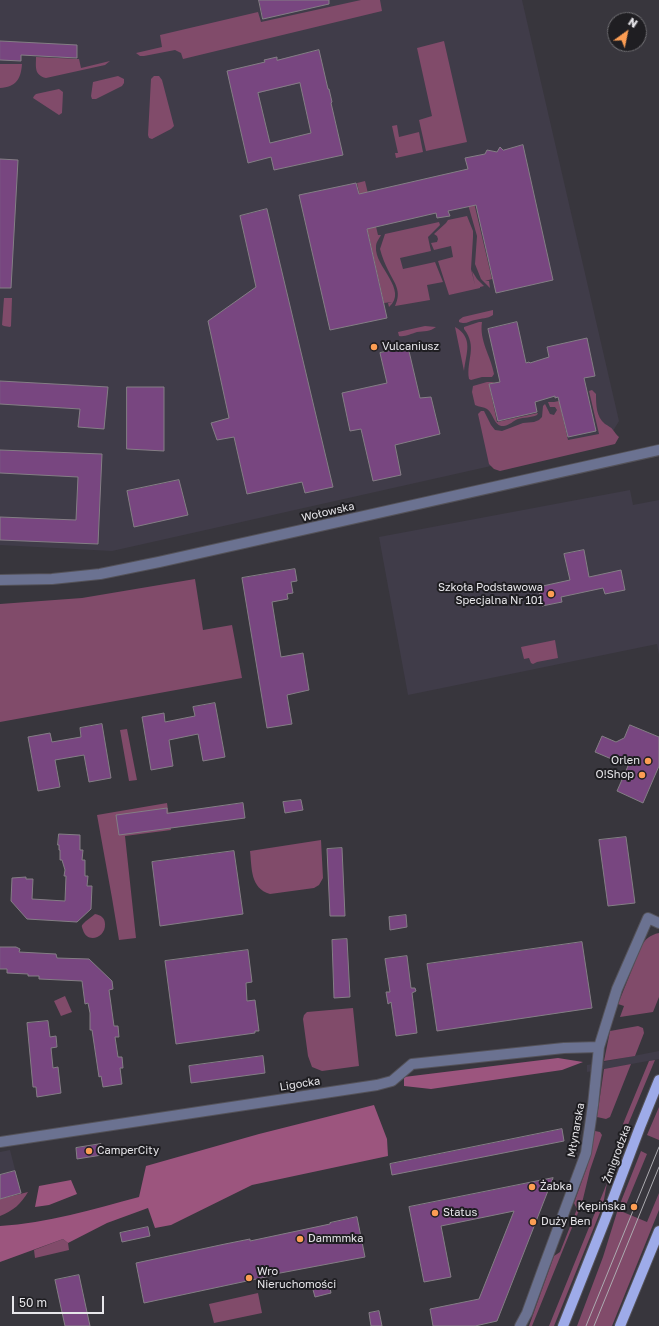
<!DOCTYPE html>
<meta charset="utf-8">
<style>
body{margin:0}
#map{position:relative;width:659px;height:1326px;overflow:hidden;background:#38363d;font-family:"Golos Text",sans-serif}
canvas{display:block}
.north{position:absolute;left:607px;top:12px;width:40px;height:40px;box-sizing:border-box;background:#1f1e22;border:1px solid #6f6e72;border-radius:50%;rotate:33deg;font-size:11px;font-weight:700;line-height:16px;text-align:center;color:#e7e6ea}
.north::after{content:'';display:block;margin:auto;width:14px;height:18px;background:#fc9d53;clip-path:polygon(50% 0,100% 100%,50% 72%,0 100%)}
.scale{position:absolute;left:12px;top:1296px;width:92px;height:18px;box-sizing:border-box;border:2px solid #e7e6ea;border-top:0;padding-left:5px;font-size:12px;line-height:14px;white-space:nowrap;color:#e7e6ea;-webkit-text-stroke:3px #1f1e22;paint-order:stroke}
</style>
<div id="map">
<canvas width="659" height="1326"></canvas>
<div class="north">N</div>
<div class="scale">50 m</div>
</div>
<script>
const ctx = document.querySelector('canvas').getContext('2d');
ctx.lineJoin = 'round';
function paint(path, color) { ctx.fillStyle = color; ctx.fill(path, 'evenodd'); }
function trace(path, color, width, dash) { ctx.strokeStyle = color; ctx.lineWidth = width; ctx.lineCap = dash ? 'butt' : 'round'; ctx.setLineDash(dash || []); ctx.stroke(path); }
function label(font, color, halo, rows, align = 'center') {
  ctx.font = font + ' "Golos Text",sans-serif'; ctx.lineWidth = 4; ctx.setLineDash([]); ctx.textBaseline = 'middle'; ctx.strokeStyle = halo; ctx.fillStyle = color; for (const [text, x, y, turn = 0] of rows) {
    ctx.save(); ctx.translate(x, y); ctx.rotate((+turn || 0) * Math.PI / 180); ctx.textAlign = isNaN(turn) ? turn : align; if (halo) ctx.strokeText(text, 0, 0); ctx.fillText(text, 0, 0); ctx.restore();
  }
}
paint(new Path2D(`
 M0,0H522L619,421L613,431L491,466L112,551L0,545Z
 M630,490L633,505L659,500V655L657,644L408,695L379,537Z
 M659,1051V1059L587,1072V1065Z
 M10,1150L21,1193L0,1199V1152Z`), '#403c49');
paint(new Path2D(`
 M361,0H380L382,11L183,59L181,53L175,50L144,56H140L136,53L162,47L160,35L258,12L261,22Z
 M444,41L467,142L426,151L419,120L432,116L417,48Z
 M36,57L79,59L81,68L110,61L105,65L46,78C34,75 36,67 36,57Z
 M0,64H22C21,79 16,87 0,88Z
 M118,76L124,79V83L122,86L96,99H92L91,96L93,82Z
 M154,76H159L162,80L174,126L171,129L152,139L149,138L148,135L151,79Z
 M59,89L63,92L62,113L59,115L33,98L34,96L36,94Z
 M397,125L399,137L419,132L423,152L396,158L395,153H398L392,126Z
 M365,181L378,235H381C379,239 376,242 376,247C374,266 409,290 389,307L388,303L392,302L384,303L357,183Z
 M471,190L492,279L485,281H489L490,288L481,279L475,264L477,236L467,201Z
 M467,216L473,231V237L471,269L475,285L472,271L477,279L484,286L480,287V288L449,295L438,261L453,257L451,246L434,250L431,243L437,242L438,239L437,236L434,234L446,223L448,220Z
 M439,222L440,225L428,237L429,242L431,251L400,258L403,269L435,262L443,282L427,285L430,300L395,306C402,291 395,284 388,270C385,264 382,257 380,249L385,234Z
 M4,298H12L11,326L10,327L4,326L2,325Z
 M493,310V315C487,319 482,318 475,320C469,321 466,325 459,322V320L463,317Z
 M479,322H482C479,341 491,356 494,374L492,377H482L471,380L469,379C466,360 478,347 464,329V327Z
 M425,326L436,327C430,332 424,331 417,332C410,334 406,337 399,336L398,332Z
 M455,327C474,338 466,353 464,371Z
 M487,382H495L489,384L497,422L538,413L537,415C531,418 524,417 518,419C513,421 510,425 504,426C494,427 494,414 487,409C484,407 479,407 475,405L472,392L473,386Z
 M592,390L596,394C596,404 596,417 605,424C608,426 611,427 613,430C615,432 616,435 619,437L615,444L500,471L494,469L489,464L478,414L481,411H484L491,425L495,430L502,431L523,423L534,422L539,420L542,417L543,406L545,404L550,414L554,415L557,410L555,407H550L548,402H554L559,401L568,440L599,434L589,391Z
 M195,579L203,630L232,625L242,678L0,722V604L82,598Z
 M555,640L558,658L537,662L533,664L531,663L529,658L524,659L521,647Z
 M127,729L137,780L129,781L120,730Z
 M167,803L171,830L125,836L136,938L119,940L112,898L97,815Z
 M321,840L323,878L319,885L314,888L270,894C250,888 252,868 250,851Z
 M95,914C101,915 105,918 105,924C106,938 87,944 83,930C82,927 81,926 83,924C86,920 92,917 95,914Z
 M659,933V997L653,1012L620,1017L624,1006L618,1004L641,947C645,939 650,935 659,933Z
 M65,996L72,1012L61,1016L54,1001Z
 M353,1008L359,1066L322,1071L312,1067L308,1056L303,1019L304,1015L307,1012Z
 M638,1026L643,1028L644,1033L635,1056L604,1061L610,1031Z
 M655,1060L627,1127L623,1124L649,1061Z
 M631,1064L610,1117L606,1119L597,1117L604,1069Z
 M659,1107V1140L647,1135Z
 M595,1131L600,1132L602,1135L590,1170L582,1203L532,1326H529L554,1256L560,1252L577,1209L574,1203L587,1167Z
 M641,1151L647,1154L623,1212L647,1222L659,1193V1210L612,1326H577L603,1257L618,1209Z
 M607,1183L603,1205L554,1326H549Z
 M28,1192C21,1204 13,1211 0,1216V1199Z
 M63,1239L68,1243L69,1250L35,1258L34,1250Z
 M258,1293L262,1313L214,1323L209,1304Z`), '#814b6a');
paint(new Path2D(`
 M558,1058L583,1062L562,1070L431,1089L404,1086V1077Z
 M374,1105L387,1139L388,1156L252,1185L171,1225L155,1228L148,1208L107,1223L68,1243L63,1239L0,1262V1226C47,1223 94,1209 139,1197L146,1166L259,1134Z
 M71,1180L77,1194L49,1205L35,1207L39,1186Z`), '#9c557e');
const building = new Path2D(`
 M259,0H329V4L263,19Z
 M0,41L77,45V58L21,55V61L0,60Z
 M319,50L328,89H329L332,102L331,103L343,155L274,170L271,157L248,163L227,71L265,62L264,60L277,57V60ZM300,83L311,133L270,143L258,93Z
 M523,145L553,280L496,293L476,205L448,211L450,216L437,218L436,213L367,229L387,318L330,330L299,195L356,183L359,194L468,169L465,158L485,154L487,150L497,152L500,147L503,150Z
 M0,159L18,160L11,288H0Z
 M267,209L333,487L305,493L302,482L247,494L234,437L217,440L211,423L229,418L208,321L256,287L240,216Z
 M517,322L526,363L529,362L530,363L549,357L547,347L587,338L595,376L584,378L596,431L568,437L558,397L555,398V396L535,402L537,412L498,421L489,384L500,382L488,329Z
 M408,347L420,398L431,397L440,434L395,445L401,475L373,481L361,429L350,431L342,393L387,383L380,353Z
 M0,381L108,387L104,429L78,427L80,409L0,404Z
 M127,387H164V451L127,449Z
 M0,450L102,454L98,544L0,540V517L76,520L78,477L0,473Z
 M179,480L188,515L134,527L127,491Z
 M584,550L589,577L621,570L625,590L605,594L603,588L561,597L562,602L542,606L538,587L570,580L564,554Z
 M295,569L297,581L291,582L293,593L287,594L288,599L272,602L281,657L303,653L309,690L287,695L292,724L267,728L242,578Z
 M215,703L225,757L203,761L198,734L169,740L173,766L151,770L142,717L164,713L165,722L195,716L193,707Z
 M102,724L111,778L89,782L84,755L55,760L60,787L38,791L28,737L50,733L52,742L81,737L80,728Z
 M630,725L659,737V766L643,803L617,791L628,766L595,752L602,736L616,742L624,738Z
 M301,800L303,810L285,813L283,802Z
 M243,803L245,818L119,835L116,815L167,808V813Z
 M59,834L80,835V850H83L82,860H85V876H88L87,886H92L91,909L77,922L27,919L11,901L12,878L26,877V879H33L32,899L65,901L66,876H64L65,870L62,860H60V850H59V845H58Z
 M626,837L635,903L608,906L599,840Z
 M342,848L345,916H330L327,849Z
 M234,851L243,914L160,926L152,862Z
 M406,915L407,927L390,930L389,917Z
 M347,939L350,997L334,998L332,940Z
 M582,942L592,1008L437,1031L427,964Z
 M0,947H16L20,949L19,952L56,954L57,958L89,959L112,981L113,989L109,990L114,1026H118L119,1037H115L118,1057H122L123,1068H120L122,1084L103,1087L101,1076L99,1077L92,1030H90V1013L88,1003L85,1004L82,981L39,979V976H28V974L7,973V969H0Z
 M248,950L252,982L246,983L247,1001L255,1000L259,1031H255V1033L176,1044L165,961Z
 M407,956L411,988H415L416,991L412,993L417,1033L396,1036L391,1002L388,1004L386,992H390L385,959Z
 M48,1021L50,1037L56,1036L57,1047L51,1048L53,1068L58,1067L61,1093L37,1097L36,1087H33L27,1023Z
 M263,1056L265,1073L191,1083L189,1066Z
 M562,1129L564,1141L392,1175L390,1164Z
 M101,1144L102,1155L77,1159L76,1148Z
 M15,1171L21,1193L0,1199V1175Z
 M553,1178L497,1321L475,1326H433L430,1309L479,1299L514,1211L441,1226L451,1277L424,1282L409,1207Z
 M357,1217L365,1257L275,1274V1275L144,1303L136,1263L225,1244L250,1239V1241L330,1224V1223Z
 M148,1227L150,1236L122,1242L120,1233Z
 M79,1275L90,1326H65L55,1280Z
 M329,1283L331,1293L315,1297L312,1286Z
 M379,1311L382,1326H371L369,1313Z`);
paint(building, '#784680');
trace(building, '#847e85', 1);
const minor = new Path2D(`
 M0,580L52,579L100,574L159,562L659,450
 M0,1142L377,1085L392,1081L412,1064L564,1048L599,1047
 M520,1326L527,1313L543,1269L586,1153L593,1105L599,1047L617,989L648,918L659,923`);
const major = new Path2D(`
 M563,1326L605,1220L640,1127L659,1080
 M620,1326L659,1231`);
trace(minor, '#545259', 12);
trace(major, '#545259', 12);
trace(minor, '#6b7291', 10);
trace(major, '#9eabe9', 10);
trace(new Path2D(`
 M586,1326L659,1147
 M594,1326L659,1167`), '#acabb0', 1);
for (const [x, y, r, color] of [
 [374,347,4,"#fc9d53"],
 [551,594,4,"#fc9d53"],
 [648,761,4,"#fc9d53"],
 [642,775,4,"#fc9d53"],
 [89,1151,4,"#fc9d53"],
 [532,1187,4,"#fc9d53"],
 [634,1207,4,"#fc9d53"],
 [435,1213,4,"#fc9d53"],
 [533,1222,4,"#fc9d53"],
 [300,1239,4,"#fc9d53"],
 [249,1278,4,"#fc9d53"]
]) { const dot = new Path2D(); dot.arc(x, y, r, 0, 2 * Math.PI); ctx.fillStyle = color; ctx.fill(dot); trace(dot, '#1f1e22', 1.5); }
label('11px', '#e7e6ea', '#1f1e22', [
 ["Vulcaniusz",382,347],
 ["Szkoła Podstawowa",543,588,"right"],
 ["Specjalna Nr 101",543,601,"right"],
 ["Orlen",640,761,"right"],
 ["O!Shop",634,775,"right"],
 ["CamperCity",97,1151],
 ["Żabka",540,1187],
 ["Kępińska",626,1207,"right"],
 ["Status",443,1213],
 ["Duży Ben",541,1222],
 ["Dammmka",308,1239],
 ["Wro",257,1272],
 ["Nieruchomości",257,1285]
], 'left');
label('11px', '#e7e6ea', '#1f1e22', [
 ["Wołowska",328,512,-13],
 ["Ligocka",300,1084,-9],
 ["Młynarska",576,1130,-80],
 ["Żmigrodzka",617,1154,-70]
]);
</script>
